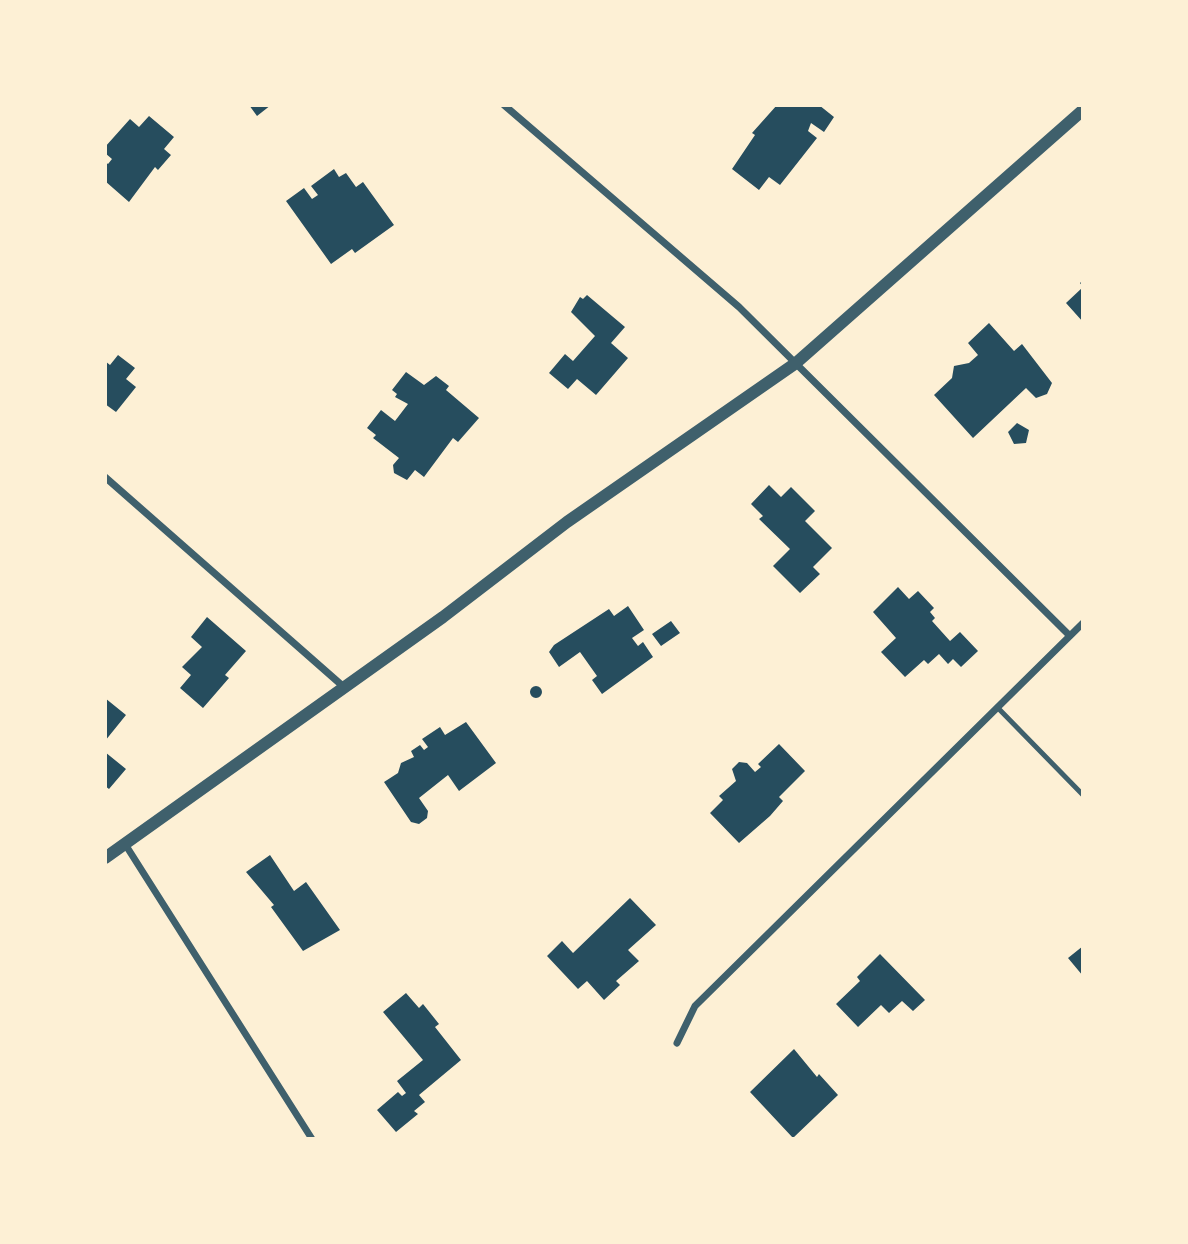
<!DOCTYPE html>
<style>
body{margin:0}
#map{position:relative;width:1188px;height:1244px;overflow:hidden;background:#fdf0d5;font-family:"Open Sans",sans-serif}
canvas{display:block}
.frame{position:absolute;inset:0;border:107px solid #fdf0d5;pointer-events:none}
</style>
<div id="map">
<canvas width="1188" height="1244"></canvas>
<div class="frame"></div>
</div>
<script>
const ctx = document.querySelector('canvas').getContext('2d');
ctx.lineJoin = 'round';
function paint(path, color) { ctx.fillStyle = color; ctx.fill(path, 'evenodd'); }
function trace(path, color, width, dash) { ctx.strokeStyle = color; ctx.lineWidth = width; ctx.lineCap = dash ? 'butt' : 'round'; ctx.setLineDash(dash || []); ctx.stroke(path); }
paint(new Path2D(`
 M249,105H271L257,116Z
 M777,105H819L834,117L824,132L811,123L808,131L817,138L780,185L769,177L759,190L732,169L755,135L752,133Z
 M149,116L174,137L164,149L171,155L158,170L155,167L129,202L105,181V162L108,164L112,159L105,153V147L130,119L139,127Z
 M334,169L339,177L346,173L356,187L363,182L394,225L355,253L352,249L331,264L286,201L304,188L312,199L318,195L311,186Z
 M1083,280V322L1066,303L1083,287L1080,283Z
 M587,295L625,327L611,343L628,358L596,395L577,379L568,389L549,373L565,354L573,361L595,336L571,312L580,297L583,299Z
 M989,323L1014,351L1022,344L1052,383L1047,394L1036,398L1026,388L973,438L934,395L952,378L954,366L969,363L978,355L968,343Z
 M118,355L135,368L126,379L136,387L116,412L105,404V361L110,365Z
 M406,372L424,385L436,376L449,386L446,390L479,418L458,442L453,438L424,477L415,470L407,480L394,473L393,465L399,458L373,438L376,435L367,428L381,410L395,421L408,404L395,397L397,394L392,390Z
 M1017,423L1029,430L1026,443L1014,444L1008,432Z
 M769,485L781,497L791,487L815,511L805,521L832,548L813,567L820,574L800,593L773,566L790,549L759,519L763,516L751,504Z
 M898,587L909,599L918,591L934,608L930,612L935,618L932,621L950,641L960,632L978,651L961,667L953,659L948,664L939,654L928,664L924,660L905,677L881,652L896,638L873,612Z
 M628,606L644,630L632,638L638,646L643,642L653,657L602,694L592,680L597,676L580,652L559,667L549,652L554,645L609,609L614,616Z
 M207,617L246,651L225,675L229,678L203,708L180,688L191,675L182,667L202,647L191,637Z
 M671,621L680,633L661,646L652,634Z
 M530 692a6 6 0 1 1 12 0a6 6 0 1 1-12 0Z
 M105,698L126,715L105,741Z
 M466,722L496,763L459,791L448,775L419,798L428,811L427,818L419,824L411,822L384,782L398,773L401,763L414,757L411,751L420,745L424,750L428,747L422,739L440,727L445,735Z
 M779,744L805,771L779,797L783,801L770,816L739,843L710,813L723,800L719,796L736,781L732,769L739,762L747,763L755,772L761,767L758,764Z
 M105,752L126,769L109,789L105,786Z
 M270,855L294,891L306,882L340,930L303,951L271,907L274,905L246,872Z
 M630,898L656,925L628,950L639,961L616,981L620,985L604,1000L587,981L578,989L547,956L562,941L573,953Z
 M1083,946V976L1068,958Z
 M880,954L925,1000L913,1011L902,1001L889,1013L881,1005L858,1027L836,1004L860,981L857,977Z
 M406,993L419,1008L423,1004L439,1024L435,1027L461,1060L419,1095L425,1102L414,1111L418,1114L396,1132L377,1110L398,1092L402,1096L406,1093L397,1081L423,1060L383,1012Z
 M794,1049L817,1077L819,1074L838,1095L793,1138L750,1092Z`), '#264d5e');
trace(new Path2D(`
 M997,707L1083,795`), '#3f606c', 5);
trace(new Path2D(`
 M504,105L739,307L1069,635
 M105,477L345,688
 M125,844L312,1139
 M677,1043L695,1006L1083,623`), '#3f606c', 7);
trace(new Path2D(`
 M105,858L443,617L567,522L796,363L1083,110`), '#3f606c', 12);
</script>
